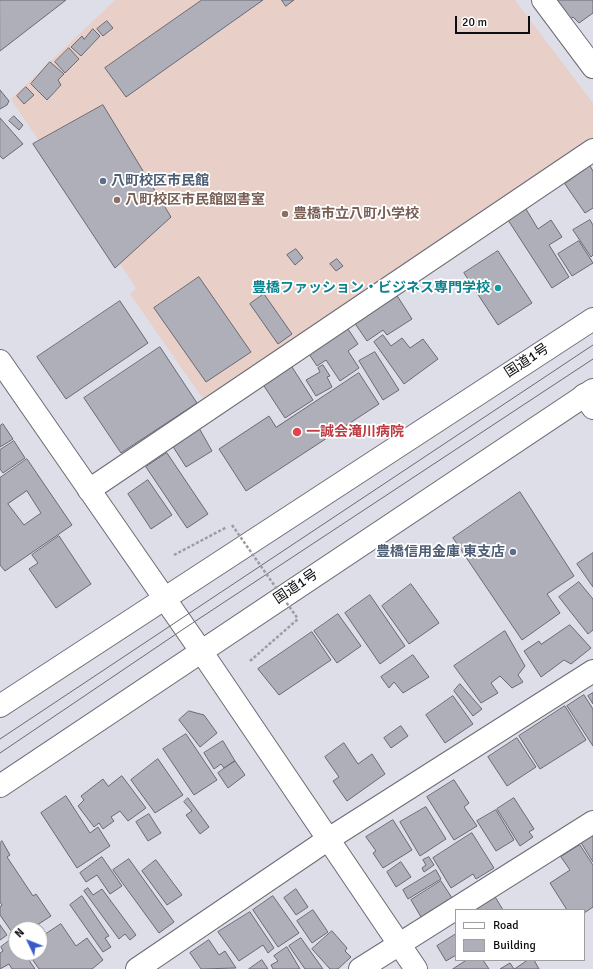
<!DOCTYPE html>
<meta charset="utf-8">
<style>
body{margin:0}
#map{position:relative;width:593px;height:969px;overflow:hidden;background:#dedee9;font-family:Signika,sans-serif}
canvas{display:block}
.legend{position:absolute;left:455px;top:909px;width:130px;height:52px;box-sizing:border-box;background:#fff;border:1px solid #9f9fa0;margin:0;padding:5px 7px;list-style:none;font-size:12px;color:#0e0e12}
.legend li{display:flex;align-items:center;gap:8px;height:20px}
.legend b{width:20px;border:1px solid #9f9fa0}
.north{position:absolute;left:8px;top:921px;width:40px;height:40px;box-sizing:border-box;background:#fff;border:1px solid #9f9fa0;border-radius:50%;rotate:313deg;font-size:11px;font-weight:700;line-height:16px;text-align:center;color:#0e0e12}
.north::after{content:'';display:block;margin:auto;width:14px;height:18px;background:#3a58ca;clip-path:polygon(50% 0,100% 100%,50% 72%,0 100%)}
.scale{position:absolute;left:455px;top:16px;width:75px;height:18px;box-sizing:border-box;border:2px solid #0e0e12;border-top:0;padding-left:5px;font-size:12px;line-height:14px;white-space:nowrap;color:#0e0e12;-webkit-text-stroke:3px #fff;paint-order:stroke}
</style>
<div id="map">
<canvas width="593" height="969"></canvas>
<ul class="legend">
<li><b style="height:5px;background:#fff"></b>Road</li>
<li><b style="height:11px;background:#afafba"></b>Building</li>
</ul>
<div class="north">N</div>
<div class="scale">20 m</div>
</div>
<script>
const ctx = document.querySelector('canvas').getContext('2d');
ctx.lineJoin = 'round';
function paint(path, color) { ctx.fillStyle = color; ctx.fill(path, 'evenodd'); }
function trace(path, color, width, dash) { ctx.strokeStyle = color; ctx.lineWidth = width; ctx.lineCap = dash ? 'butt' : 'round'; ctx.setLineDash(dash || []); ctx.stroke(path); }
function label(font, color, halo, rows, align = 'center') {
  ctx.font = font + ' Signika,"Noto Sans JP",sans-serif'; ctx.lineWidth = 3.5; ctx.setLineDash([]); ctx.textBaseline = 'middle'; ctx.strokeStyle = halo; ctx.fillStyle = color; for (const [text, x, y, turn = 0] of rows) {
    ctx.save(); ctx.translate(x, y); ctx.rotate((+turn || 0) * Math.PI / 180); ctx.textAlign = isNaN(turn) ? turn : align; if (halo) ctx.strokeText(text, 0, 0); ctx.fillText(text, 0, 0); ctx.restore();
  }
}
paint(new Path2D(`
 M115,0H515L593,103V141L203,399L130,294L136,288L11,99Z`), '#e8cfc8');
const building = new Path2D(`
 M0,0H66L0,51Z
 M202,0H263L126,97L105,68Z
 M282,0H294L286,6Z
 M552,0H593V13L579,23L573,17L568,21Z
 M107,21L113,28L103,36L97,29Z
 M93,29L100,36L81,56L71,47L82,36L84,39Z
 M69,48L79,59L65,73L55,62Z
 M50,62L64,74L58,80L61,85L47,100L31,84Z
 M26,87L34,95L24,104L17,96Z
 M0,90L9,101L7,105L0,109Z
 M103,105L171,217L115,268L33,144Z
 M14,116L23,125L19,130L9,121Z
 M0,118L23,144L3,159L0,156Z
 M590,166L593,171V208L585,213L565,184Z
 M526,209L538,229L551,220L562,237L549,245L569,277L552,288L508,220Z
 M590,220L593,225V255L591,257L573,230Z
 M579,241L593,263L572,276L558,254Z
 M296,249L303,258L295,265L287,255Z
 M498,251L532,303L498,325L464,273Z
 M337,259L343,266L336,271L330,264Z
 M199,277L251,352L206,382L154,308Z
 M264,294L292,334L278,344L250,304Z
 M396,294L412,319L387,335L383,330L367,341L354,322Z
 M120,301L148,343L66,399L37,357Z
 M346,326L358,344L348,351L359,368L340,381L326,360L317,366L307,351Z
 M383,335L391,346L402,338L410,348L423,339L438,359L404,384L374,342Z
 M160,347L197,403L121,453L84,398Z
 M375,352L399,390L383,400L359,361Z
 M323,365L330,376L327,377L332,387L316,396L306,380L320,372L318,368Z
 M292,367L313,400L285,418L264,386Z
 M359,373L379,404L246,491L219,449L269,416L276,427Z
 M3,424L13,439L0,447V426Z
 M199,428L212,451L186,467L172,445Z
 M14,441L25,458L3,473L0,469V450Z
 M167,453L208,514L187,528L146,467Z
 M27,459L72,525L5,571L0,565V478ZM27,491L41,513L24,525L8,504Z
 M148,480L172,515L151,529L128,494Z
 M520,492L574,576L547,594L560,613L522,640L453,538Z
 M59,536L91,584L56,608L29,569L38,563L32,555Z
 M593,553V587L577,564Z
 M579,582L593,599V630L588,634L559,597Z
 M411,584L439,623L409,644L382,606Z
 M370,595L405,646L380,664L345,613Z
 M338,614L361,646L337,663L314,631Z
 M570,625L591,648L571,664L564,660L541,677L524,651L539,641L541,644Z
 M505,631L525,666L518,675L523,682L512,688L500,676L491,683L498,693L481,703L454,666Z
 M312,632L331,660L279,695L258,669Z
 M413,655L429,677L403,693L394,682L389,688L381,677Z
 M460,684L482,709L473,716L454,691Z
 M593,693V704L588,696Z
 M584,695L593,709V746L567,706Z
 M453,696L473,724L445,743L426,715Z
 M565,706L586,740L540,769L519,736Z
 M189,711L204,715L217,733L200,747L179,720Z
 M401,726L408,736L391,748L384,738Z
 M186,734L217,780L194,795L163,749Z
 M517,738L536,767L507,786L488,757Z
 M223,741L235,761L224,768L221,764L214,769L204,753Z
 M344,743L358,764L372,754L385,774L347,801L333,781L339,777L325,757Z
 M158,759L183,795L155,813L131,780Z
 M235,761L245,775L228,788L218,773Z
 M122,776L146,808L128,821L120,811L111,817L114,821L103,829L99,823L94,827L78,806L84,800L81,796L103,779L108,786Z
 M454,780L469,803L464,807L477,826L454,840L427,797Z
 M66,796L90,833L98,827L110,846L77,868L41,813Z
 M188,798L209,827L200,834L186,815L192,811L184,802Z
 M514,798L534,829L529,832L533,837L520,846L497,809Z
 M426,807L446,839L420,856L400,822Z
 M496,810L514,840L496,851L477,821Z
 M149,814L161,833L148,841L136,822Z
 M393,820L412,850L383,868L373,853L376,851L366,837Z
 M472,833L494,868L476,879L473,874L451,888L433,858Z
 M593,834V862L580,841Z
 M2,841L10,855L7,857L33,896L36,894L51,916L31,929H16V938L0,915V907L2,905L0,902V843Z
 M580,845L593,865V907L584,913V910H567L550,883L570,870L561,857Z
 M102,857L122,886L110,894L97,875L86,882L80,873Z
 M429,857L434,865L424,872L422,868L426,865L423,860Z
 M129,859L174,922L159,933L113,870Z
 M156,860L182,895L167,905L142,871Z
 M401,862L411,877L396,887L387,872Z
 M436,870L441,879L408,899L403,890Z
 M441,881L452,898L421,917L411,900Z
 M88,888L93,895L102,889L136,935L130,940L125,934L119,939L84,891Z
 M296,889L308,907L296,915L284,898Z
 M494,895L503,910H470Z
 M82,896L109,936L105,938L111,947L103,952L70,905Z
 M273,896L299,933L278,947L253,910Z
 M313,910L328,932L312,943L297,921Z
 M250,912L274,948L268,953L263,945L239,961L218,932Z
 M61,924L76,946L87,938L103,960L92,969H39L28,953H40V938Z
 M0,925L7,935L0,940Z
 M332,931L347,948L345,951L351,957L338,969H330L312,949Z
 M456,934V955L446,961L437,946Z
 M13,938L16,942V953H24L35,969H12L9,964L0,969V953L3,951L1,947Z
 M301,938L323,969H305L289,946Z
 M209,940L219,955L225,951L236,968L201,969L190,953Z
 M287,947L300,969H273L271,965L278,961L274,956Z
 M262,960L268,969H249Z
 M467,960H483L489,969H453Z
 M528,960H534L539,969H500L510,963L514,969Z`);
paint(building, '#afafba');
trace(building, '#6a6973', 1);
const minor = new Path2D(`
 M543,0L593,67
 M584,395L593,408
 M89,490L593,150
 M137,969L327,840L593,671
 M360,969L593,822`);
const tertiary = new Path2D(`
 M0,361L201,651L416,969`);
const trunk = new Path2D(`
 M0,706L593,319
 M0,786L593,390`);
trace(minor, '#6b6b75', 24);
trace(tertiary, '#6b6b75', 24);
trace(trunk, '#6b6b75', 24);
trace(new Path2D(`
 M174,555L227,527
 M250,661L298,619`), '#9c9ca4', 2.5, [3, 2]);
trace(minor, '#fff', 22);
trace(tertiary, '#fff', 22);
trace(trunk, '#fff', 22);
trace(new Path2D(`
 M0,739L593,345
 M0,753L185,628L593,359`), '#6a6a71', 1);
trace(new Path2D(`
 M232,525L298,619`), '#9c9ca4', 2.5, [3, 2]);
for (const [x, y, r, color] of [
 [103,181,4,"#5c6f8a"],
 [117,200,4,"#8d6e63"],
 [285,214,4,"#8d6e63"],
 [498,288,4,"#0f9aa8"],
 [297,432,5,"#e0444e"],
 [513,552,4,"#5c6f8a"]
]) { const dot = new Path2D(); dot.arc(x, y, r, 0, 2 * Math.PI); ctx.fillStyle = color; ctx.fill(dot); trace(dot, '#fff', 1.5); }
label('bold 14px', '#4e5e75', '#fff', [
 ["八町校区市民館",111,181],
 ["豊橋信用金庫 東支店",505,552,"right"]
], 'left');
label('bold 14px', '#785e54', '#fff', [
 ["八町校区市民館図書室",125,200],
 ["豊橋市立八町小学校",293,214]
], 'left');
label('bold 14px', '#0d838f', '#fff', [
 ["豊橋ファッション・ビジネス専門学校",490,288]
], 'right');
label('14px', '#0e0e12', '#fff', [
 ["国道1号",527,361,-33],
 ["国道1号",296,587,-34]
]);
label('bold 14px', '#be3a42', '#fff', [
 ["一誠会滝川病院",306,432]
], 'left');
</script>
